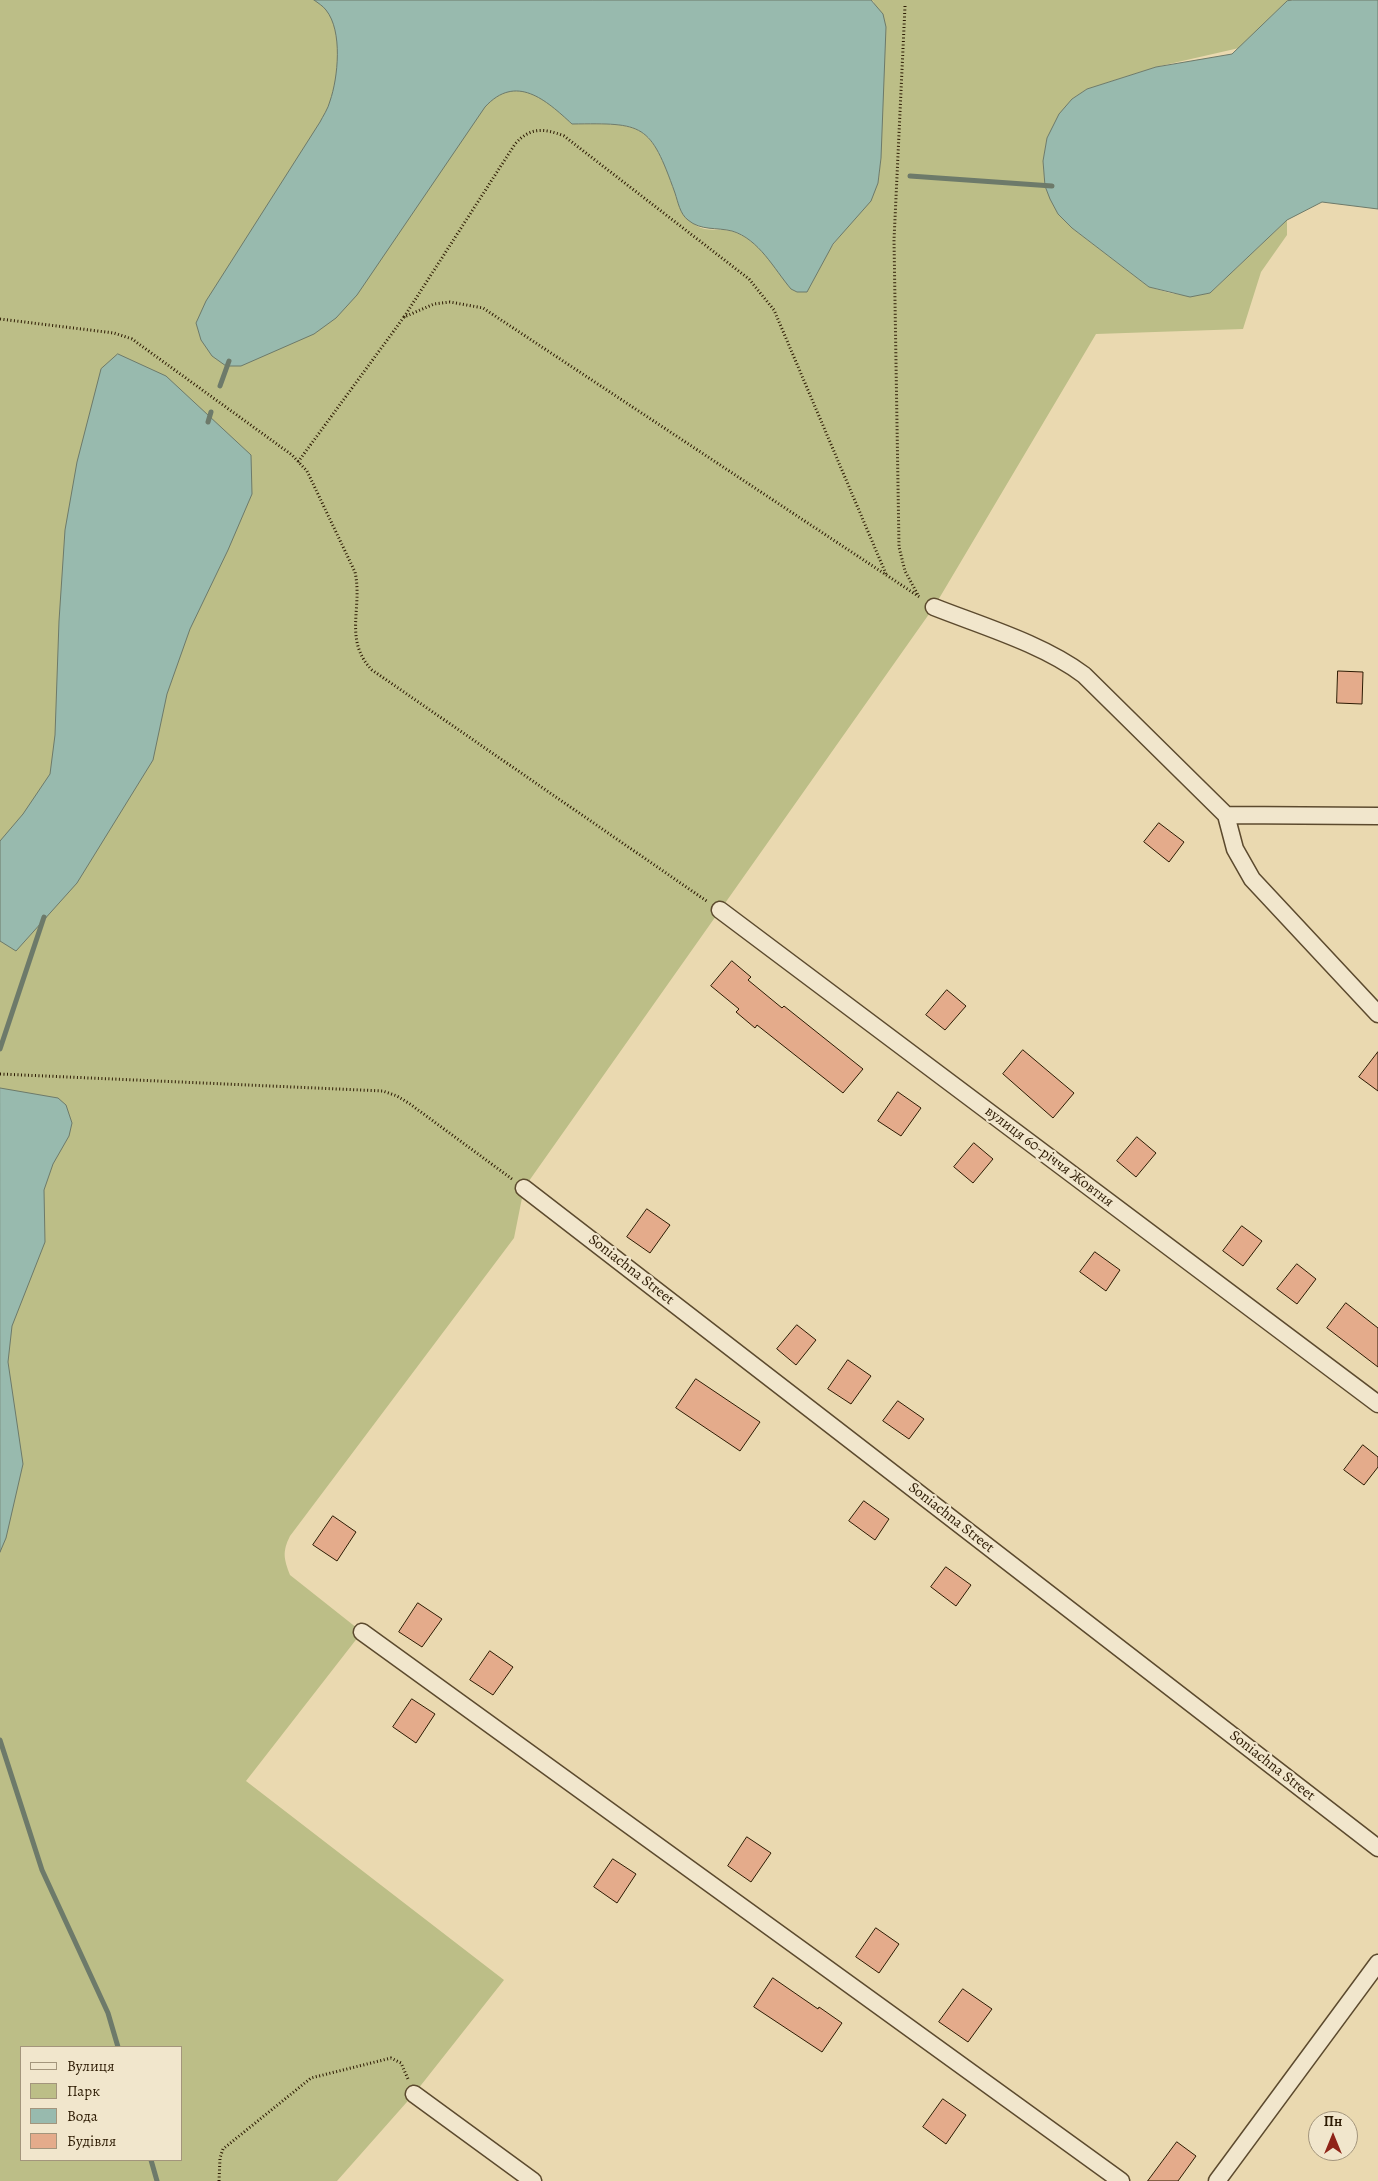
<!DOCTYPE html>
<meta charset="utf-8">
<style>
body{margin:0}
#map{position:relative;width:1378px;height:2181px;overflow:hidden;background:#ead9b0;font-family:Alegreya,serif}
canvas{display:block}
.legend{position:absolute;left:20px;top:2046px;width:162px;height:115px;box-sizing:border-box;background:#f1e6cc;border:1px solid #a3957c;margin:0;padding:6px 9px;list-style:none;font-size:15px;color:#2d1b03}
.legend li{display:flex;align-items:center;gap:10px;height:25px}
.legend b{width:25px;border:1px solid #a3957c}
.north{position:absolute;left:1308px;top:2111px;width:50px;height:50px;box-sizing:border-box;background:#f1e6cc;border:1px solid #a3957c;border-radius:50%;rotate:0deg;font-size:14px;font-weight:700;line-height:20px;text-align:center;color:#2d1b03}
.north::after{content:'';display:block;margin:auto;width:18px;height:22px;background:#8f2418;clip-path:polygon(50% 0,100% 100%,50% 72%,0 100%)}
</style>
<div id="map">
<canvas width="1378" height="2181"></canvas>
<ul class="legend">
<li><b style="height:6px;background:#f1e6cc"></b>Вулиця</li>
<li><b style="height:14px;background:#bcbe87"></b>Парк</li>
<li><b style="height:14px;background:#98baae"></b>Вода</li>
<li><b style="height:14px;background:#e4ab8b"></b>Будівля</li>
</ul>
<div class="north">Пн</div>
</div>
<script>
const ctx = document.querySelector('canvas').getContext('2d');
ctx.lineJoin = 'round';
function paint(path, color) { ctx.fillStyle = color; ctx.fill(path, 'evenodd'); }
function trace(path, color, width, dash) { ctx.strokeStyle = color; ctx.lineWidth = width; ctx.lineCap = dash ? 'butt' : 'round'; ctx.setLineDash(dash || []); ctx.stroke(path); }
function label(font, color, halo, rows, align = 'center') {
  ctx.font = font + ' Alegreya,serif'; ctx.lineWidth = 4.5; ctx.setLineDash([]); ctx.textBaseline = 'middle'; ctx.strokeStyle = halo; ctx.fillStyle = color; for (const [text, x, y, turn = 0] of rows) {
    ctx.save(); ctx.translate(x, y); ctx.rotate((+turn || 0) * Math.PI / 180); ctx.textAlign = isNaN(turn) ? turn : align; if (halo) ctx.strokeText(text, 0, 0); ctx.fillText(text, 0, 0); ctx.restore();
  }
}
paint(new Path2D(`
 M0,0H502L572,124C643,123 650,123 675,192C679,206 684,218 697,226C706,232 721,228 731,231C759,239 779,271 797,292L807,291L827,253L878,183L881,158L874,2L871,0H1293L1287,1L1239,48L1156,67L1087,89L1072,99L1047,138L1043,161L1045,186L1058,214L1072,228L1149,287L1170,293L1190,296L1210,293L1287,220V235L1261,272L1243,329L1096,334L934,607L524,1188L514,1238L290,1536C282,1552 284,1559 290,1575L362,1632L246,1781L504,1980L414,2094L337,2181H0ZM21,2047H181V2160H21Z`), '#bcbe87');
const water = new Path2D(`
 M314,0H871L883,14L886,27L881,158L878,183L871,201L833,244L807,292H797L791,289C774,269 759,239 732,231C716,227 701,231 688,220C680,214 678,202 675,193C650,123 644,123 572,124C546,100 516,73 485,107L357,295L336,318L314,334L241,366H226L212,356L201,340L196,323L206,301L320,122C323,116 328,109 330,101C338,78 343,31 326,10C323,6 318,3 314,0Z
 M1293,0H1378V209L1322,202L1287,220L1210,293L1190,297L1149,287L1072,228L1058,214L1050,199L1045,186L1043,161L1047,138L1059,114L1072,99L1087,89L1156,67L1232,54L1287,1Z
 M118,354L166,376L251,455L252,494L228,550L190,629L167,694L153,760L77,883L16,951L0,941V841L23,814L50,774L55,735L59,621L65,530L77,462L101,369Z
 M0,1088L58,1098L66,1105L72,1123L69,1136L53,1164L44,1190L45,1242L12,1326L8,1362L23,1464L6,1538L0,1552Z`);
paint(water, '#98baae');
trace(water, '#6d7a6a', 1);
trace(new Path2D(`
 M910,176L1052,186
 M220,386L229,361
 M208,422L211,412
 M0,1049L44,917
 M0,1740L42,1870L108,2013L118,2047
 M151,2160L157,2181`), '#6d7a6a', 5);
const building = new Path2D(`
 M1338,671L1363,672L1362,704L1337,703Z
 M1159,823L1184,842L1169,862L1144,842Z
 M732,961L751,977L748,980L782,1008L784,1006L863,1069L843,1093L757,1025L755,1028L736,1012L739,1009L711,986Z
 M947,990L966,1006L945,1030L926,1015Z
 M1023,1050L1074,1093L1053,1118L1003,1074Z
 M1378,1052V1091L1359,1077Z
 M898,1092L921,1108L901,1136L878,1121Z
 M1137,1137L1156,1153L1136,1177L1117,1161Z
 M974,1143L993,1159L973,1183L954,1167Z
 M647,1209L670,1225L650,1253L627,1237Z
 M1242,1226L1262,1241L1243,1266L1223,1251Z
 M1095,1252L1120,1270L1106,1291L1080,1272Z
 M1297,1264L1316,1279L1297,1304L1277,1289Z
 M1346,1303L1378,1328V1367L1327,1328Z
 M797,1325L816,1340L796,1365L777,1349Z
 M848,1360L871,1376L851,1404L828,1389Z
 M696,1379L760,1422L740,1451L676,1408Z
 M898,1401L924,1419L909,1439L883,1421Z
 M1363,1445L1378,1457V1467L1364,1485L1344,1470Z
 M864,1501L889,1519L875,1540L849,1521Z
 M333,1516L356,1532L337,1561L313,1545Z
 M946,1567L971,1585L956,1606L931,1587Z
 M418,1603L442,1619L422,1647L399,1632Z
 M490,1651L513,1667L493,1695L470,1680Z
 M412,1699L435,1714L416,1743L393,1727Z
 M747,1837L771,1853L751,1882L728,1866Z
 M613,1859L636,1874L617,1903L594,1887Z
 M876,1928L899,1944L879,1973L856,1957Z
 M773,1978L818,2009L819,2007L842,2023L822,2052L754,2007Z
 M963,1989L992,2009L968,2042L939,2022Z
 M943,2099L966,2115L946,2144L923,2127Z
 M1177,2142L1196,2156L1178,2181H1148Z`);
paint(building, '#e4ab8b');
trace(building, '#2d1b03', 1);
const street = new Path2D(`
 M934,607C982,626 1043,644 1084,675L1226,815L1235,849L1252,879L1378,1014
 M1226,815L1378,816
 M720,910L1378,1404
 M524,1188L1378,1848
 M362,1632L1121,2181
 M414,2094L533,2181
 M1217,2181L1378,1963`);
trace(street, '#5c4a2e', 19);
trace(new Path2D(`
 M905,6L894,240L899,547L905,571L918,595
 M404,317L515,144C530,127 544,128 564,136L749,279L774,310L886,574
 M0,319L114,333L132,339L292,455L307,471L355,572C363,608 343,640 372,670L708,902
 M298,462L404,317L434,304L450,302L483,308L921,598
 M0,1074L383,1091L397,1096L410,1104L512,1179
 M219,2181L220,2158L223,2149L311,2078L391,2058L401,2063L408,2079`), '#2d1b03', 3, [1, 2.5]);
trace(street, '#f1e6cc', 16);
label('15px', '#2d1b03', '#f1e6cc', [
 ["вулиця 60-річчя Жовтня",1049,1157,37],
 ["Soniachna Street",631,1270,38],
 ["Soniachna Street",951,1518,38],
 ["Soniachna Street",1272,1766,38]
]);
</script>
